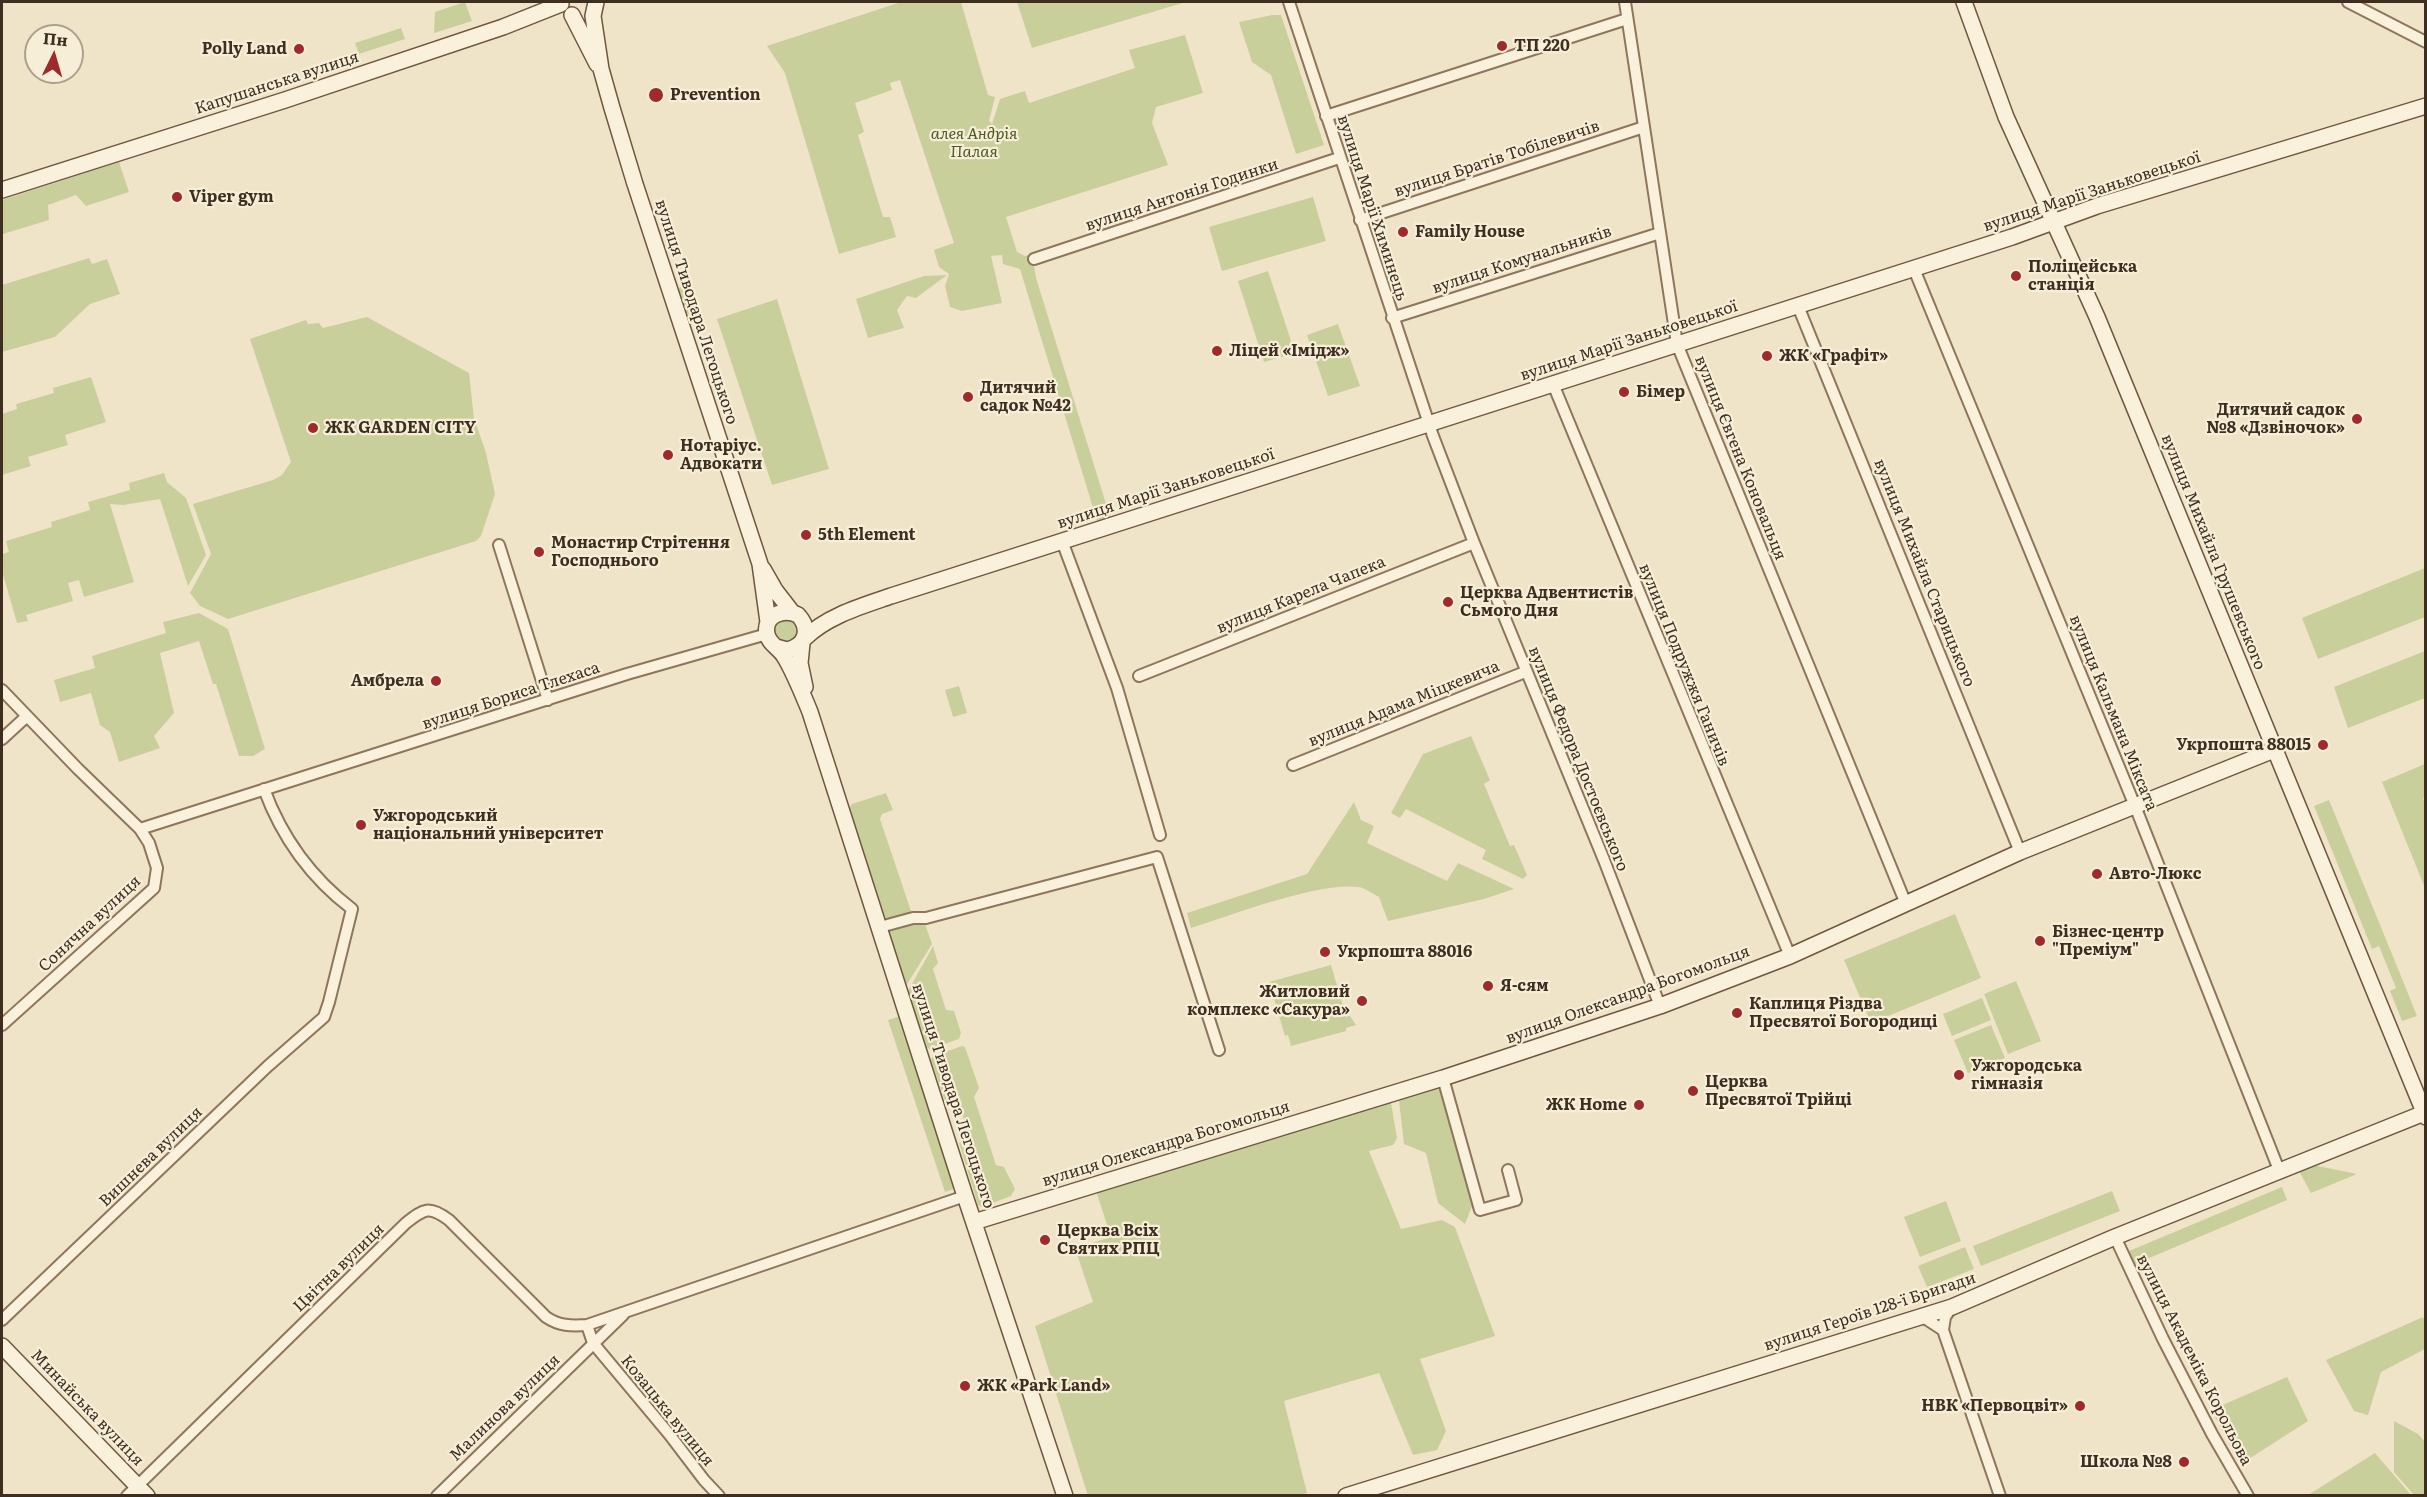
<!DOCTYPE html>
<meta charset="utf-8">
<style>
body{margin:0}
#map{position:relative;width:2427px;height:1497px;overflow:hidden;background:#f0e4c8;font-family:Literata,serif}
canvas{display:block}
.frame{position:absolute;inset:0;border:3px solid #3d2e20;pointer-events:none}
.north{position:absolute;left:24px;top:24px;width:60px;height:60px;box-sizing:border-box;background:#f7eed8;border:2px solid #ada18e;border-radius:50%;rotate:5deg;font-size:16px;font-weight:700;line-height:24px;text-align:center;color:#3d2e20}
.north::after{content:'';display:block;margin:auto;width:21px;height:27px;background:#9e2a2b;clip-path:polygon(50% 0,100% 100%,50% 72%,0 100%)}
</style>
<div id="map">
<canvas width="2427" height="1497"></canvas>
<div class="frame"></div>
<div class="north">Пн</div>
</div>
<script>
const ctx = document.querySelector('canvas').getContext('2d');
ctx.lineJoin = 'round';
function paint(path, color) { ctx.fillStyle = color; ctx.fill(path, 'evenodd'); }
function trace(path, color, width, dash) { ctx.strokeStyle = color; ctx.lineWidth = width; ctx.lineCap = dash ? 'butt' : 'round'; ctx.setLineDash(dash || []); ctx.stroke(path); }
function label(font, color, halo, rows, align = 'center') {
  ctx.font = font + ' Literata,serif'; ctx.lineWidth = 4.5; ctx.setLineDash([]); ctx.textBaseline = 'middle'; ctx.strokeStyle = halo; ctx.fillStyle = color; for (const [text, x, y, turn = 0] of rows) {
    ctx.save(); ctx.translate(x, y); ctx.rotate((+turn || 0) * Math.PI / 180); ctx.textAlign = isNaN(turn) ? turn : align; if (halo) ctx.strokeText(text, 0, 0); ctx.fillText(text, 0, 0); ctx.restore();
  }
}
paint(new Path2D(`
 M465,2L472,21L434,33L435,12Z
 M901,2H961L988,95L995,97L989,121L992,124L1000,99L1025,91L1029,103L1135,68L1129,50L1185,35L1203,93L1156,107L1152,123L1168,165L1006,217L1017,252L1025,256L1032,254L1036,278L1111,520L1098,524L1020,269L1003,264L1002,255L991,256L1002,303L962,311L950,307L945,286L949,274L939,267L934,250L954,243L900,80L890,83L892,90L855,103L864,132L858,135L883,217H890L896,237L839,254L785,73L767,46Z
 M1017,2H1186L1032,48Z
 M1272,15H1281L1324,145L1296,154L1271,75L1252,62L1239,22Z
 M401,28L405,39L359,54L355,43Z
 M119,162L129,192L86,206L76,195L48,205L49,220L3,234L2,200Z
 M1313,197L1326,241L1222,271L1209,227Z
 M89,258L92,264L107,259L120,294L90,304L55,337L2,352V285Z
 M1268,271L1295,353L1264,362L1238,281Z
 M947,275L916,298L907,296L897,310L904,328L868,338L856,299L924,276Z
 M681,286L695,293L702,315L694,316L686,313L678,289Z
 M777,299L829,469L772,485L717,319Z
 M367,317L469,373L474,418L486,453L495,494L481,536L476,541L228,619L200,606L190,593L211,554L193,504L273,480L282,475L291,462L250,339L306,320L308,324L319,323L323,328Z
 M1338,324L1360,386L1328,396L1307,335Z
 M91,377L106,422L65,435L68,445L28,457L31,466L2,475V414L17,409L16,404L54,393L53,388Z
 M164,473L167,482L186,498L206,555L188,586L160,499L123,505L110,504L134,582L84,597L79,580L68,583L73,601L26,615L28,621L17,623L2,571V554L9,552L6,541L52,527L51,522L90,510L88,502L130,490L129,483Z
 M2425,568V617L2318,659L2302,618Z
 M199,613L228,629L265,749L253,756H239L216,684H213L199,641L160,653L174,713L154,736L160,748L119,762L110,732L100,725L91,693L60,702L54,680L95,668L92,656L166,633L163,622Z
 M778,619L796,620L799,638L787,645L775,639L773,627Z
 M2425,651V698L2348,728L2334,687Z
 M959,686L967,713L953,717L945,690Z
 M1471,736L1490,780L1484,784L1510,846L1514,845L1527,875L1523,879L1482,859L1486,850L1406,809L1400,818L1391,813L1423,754Z
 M2425,764V797L2423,798L2426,806L2425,888L2382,782Z
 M886,793L893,810L882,814L880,819L912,914L889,919L883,916L848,810L852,804Z
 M2329,800L2405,986L2417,1016L2402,1021L2390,991L2396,988L2379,946L2372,949L2314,806Z
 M1354,802L1361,820L1374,826L1367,843L1447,881L1458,863L1514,889L1484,899L1388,921L1379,897C1373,894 1365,888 1358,887C1318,882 1232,915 1191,928L1187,913L1307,874Z
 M1955,914L1981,978L1871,1023L1844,960Z
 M924,921L932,944L906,986L888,932L890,929Z
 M933,946L938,963L933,969L946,1010L954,1011L961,1033L959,1039L930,1049L926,1047L908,991Z
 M1331,965L1346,1016H1350L1356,1025L1346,1028V1031L1291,1046L1288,1035L1285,1036L1269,982Z
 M2016,981L2041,1041L2008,1054L1984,994Z
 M1982,998L1991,1020L1952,1036L1943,1014Z
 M901,1016L957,1188L945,1192L888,1020Z
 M1991,1025L2005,1058L1968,1073L1954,1040Z
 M962,1046L965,1047L979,1088L974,1097L996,1165L1004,1167L1015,1189L1011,1196L982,1207L978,1205L959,1143L970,1139L959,1104L947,1107L931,1060L933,1056Z
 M1441,1084L1472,1206L1465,1224L1438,1203L1426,1153L1404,1144L1399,1101L1403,1096Z
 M1387,1100L1391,1103L1397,1138L1393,1145L1369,1151L1401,1229L1442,1220L1455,1227L1495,1336L1420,1359L1446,1431L1437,1450L1413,1455L1379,1373L1284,1401L1307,1493L1298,1496H1088L1035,1326L1093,1302L1075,1248L1111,1237L1096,1191Z
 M2313,1165L2357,1174L2311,1193L2299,1171Z
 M2282,1187L2287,1200L2135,1264L2129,1251Z
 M2112,1191L2120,1211L1981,1266L1973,1246Z
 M1946,1201L1961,1241L1920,1257L1904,1217Z
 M1965,1247L1974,1269L1927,1287L1918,1266Z
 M2423,1317L2425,1322V1349L2381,1372L2368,1415L2354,1411L2326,1360Z
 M2287,1377L2308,1421L2241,1464L2211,1410Z
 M2394,1421L2418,1434L2425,1442V1495H2414L2394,1472Z
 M2375,1453L2411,1495H2308Z`), '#c9cf9b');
const street = new Path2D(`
 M1289,2L1433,436L1474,543L1604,860L1660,1006
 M1625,2L1677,344L1906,904
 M2348,2L2426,42
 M1326,116L1627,19
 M1360,220L1644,127
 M1034,259L1339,158
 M1914,269L2135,806L2279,1170
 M1798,306L2020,852
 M1392,318L1660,233
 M1553,384L1790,956
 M1062,541L1117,688L1160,835
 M499,545L548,700
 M1139,676L1474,543
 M2,690L78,769L140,829L149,843L157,868L154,888L2,1025
 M2,739L27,716
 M1293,765L1525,672
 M140,829L627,674L767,634
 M880,927L913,918H926L1157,857L1219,1050
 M1443,1078L1480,1210L1516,1200L1508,1170
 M2115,1237L2163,1339L2212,1434L2248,1496
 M1952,1307L1945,1317L1943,1330L2000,1496
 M1923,1317L1943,1330
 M2,1320L268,1066L324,1017L329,1002L352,909C310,877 282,838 264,789
 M587,1325L593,1343L669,1434L704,1480L719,1496
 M127,1496L406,1223C424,1209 429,1205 449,1220L546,1317C559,1326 571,1326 587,1325L965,1196
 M437,1496L623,1315`);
const secondary = new Path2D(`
 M596,2L593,16L601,69L612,108L635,184L760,564L768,622
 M1964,2L2006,117L2097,317L2426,1117
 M572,15L597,64
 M2,190L285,100L503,27L561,4
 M763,569L775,590L792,612
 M805,638C827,616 862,606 891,596L2012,237L2097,206L2426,106
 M802,643L800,663L805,687
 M776,647L787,650C806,646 811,629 798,615C784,608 763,615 767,634C769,644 779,648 784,656C794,672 803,695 810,712L965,1196L1065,1496
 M974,1222L1443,1078L1660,1006L1790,956L2020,852L2274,750
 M2,1346L147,1496
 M1346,1496L1952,1307L2115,1237L2424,1113`);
trace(street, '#8d765c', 14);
trace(secondary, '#6f573f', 18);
trace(street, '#faf1dc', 10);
trace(secondary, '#faf1dc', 15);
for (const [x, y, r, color] of [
 [1502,46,6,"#9e2a2b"],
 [299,49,6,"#9e2a2b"],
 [656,95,8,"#9e2a2b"],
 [177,197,6,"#9e2a2b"],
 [1403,232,6,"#9e2a2b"],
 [2016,276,6,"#9e2a2b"],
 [1217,351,6,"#9e2a2b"],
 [1767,356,6,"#9e2a2b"],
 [1624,392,6,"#9e2a2b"],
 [968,397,6,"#9e2a2b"],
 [2357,419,6,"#9e2a2b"],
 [313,428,6,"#9e2a2b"],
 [668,455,6,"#9e2a2b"],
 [806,535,6,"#9e2a2b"],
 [539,552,6,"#9e2a2b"],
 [1448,602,6,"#9e2a2b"],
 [436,681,6,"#9e2a2b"],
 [2323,745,6,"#9e2a2b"],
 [361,825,6,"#9e2a2b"],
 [2097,874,6,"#9e2a2b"],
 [2040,941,6,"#9e2a2b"],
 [1325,952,6,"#9e2a2b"],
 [1488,986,6,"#9e2a2b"],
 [1362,1001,6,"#9e2a2b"],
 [1737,1013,6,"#9e2a2b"],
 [1959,1075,6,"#9e2a2b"],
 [1693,1091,6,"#9e2a2b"],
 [1639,1105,6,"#9e2a2b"],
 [1045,1240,6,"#9e2a2b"],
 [965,1386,6,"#9e2a2b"],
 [2080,1406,6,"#9e2a2b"],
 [2184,1462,6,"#9e2a2b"]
]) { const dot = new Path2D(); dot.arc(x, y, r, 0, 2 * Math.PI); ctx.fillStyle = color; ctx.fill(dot); trace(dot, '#f7eed8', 2); }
label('bold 16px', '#3d2e20', '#f7eed8', [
 ["ТП 220",1514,46],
 ["Polly Land",287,49,"right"],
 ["Prevention",670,95],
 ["Viper gym",189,197],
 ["Family House",1415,232],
 ["Поліцейська",2028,267],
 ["станція",2028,285],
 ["Ліцей «Імідж»",1229,351],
 ["ЖК «Графіт»",1779,356],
 ["Дитячий",980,388],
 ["садок №42",980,406],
 ["Бімер",1636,392],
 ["Дитячий садок",2345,410,"right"],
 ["№8 «Дзвіночок»",2345,428,"right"],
 ["ЖК GARDEN CITY",325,428],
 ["Нотаріус.",680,446],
 ["Адвокати",680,464],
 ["5th Element",818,535],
 ["Монастир Стрітення",551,543],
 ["Господнього",551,561],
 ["Церква Адвентистів",1460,593],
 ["Сьмого Дня",1460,611],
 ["Амбрела",424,681,"right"],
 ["Укрпошта 88015",2311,745,"right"],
 ["Ужгородський",373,816],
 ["національний університет",373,834],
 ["Авто-Люкс",2109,874],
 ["Бізнес-центр",2052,932],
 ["\"Преміум\"",2052,950],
 ["Укрпошта 88016",1337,952],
 ["Я-сям",1500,986],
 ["Житловий",1350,992,"right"],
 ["комплекс «Сакура»",1350,1010,"right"],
 ["Каплиця Різдва",1749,1004],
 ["Пресвятої Богородиці",1749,1022],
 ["Ужгородська",1971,1066],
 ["гімназія",1971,1084],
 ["Церква",1705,1082],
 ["Пресвятої Трійці",1705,1100],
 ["ЖК Home",1627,1105,"right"],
 ["Церква Всіх",1057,1231],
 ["Святих РПЦ",1057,1249],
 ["ЖК «Park Land»",977,1386],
 ["НВК «Первоцвіт»",2068,1406,"right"],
 ["Школа №8",2172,1462,"right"]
], 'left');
label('16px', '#3d2e20', '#f7eed8', [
 ["Капушанська вулиця",277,83,-18],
 ["вулиця Братів Тобілевичів",1497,159,-18],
 ["вулиця Марії Заньковецької",2092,192,-18],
 ["вулиця Антонія Годинки",1182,195,-18],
 ["вулиця Марії Химинець",1372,208,72],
 ["вулиця Комунальників",1522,260,-18],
 ["вулиця Тиводара Легоцького",696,312,72],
 ["вулиця Марії Заньковецької",1629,341,-18],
 ["вулиця Євгена Коновальця",1740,458,68],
 ["вулиця Марії Заньковецької",1166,489,-18],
 ["вулиця Михайла Грушевського",2213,552,68],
 ["вулиця Михайла Старицького",1924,573,68],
 ["вулиця Карела Чапека",1301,595,-22],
 ["вулиця Подружжя Ганичів",1684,665,68],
 ["вулиця Бориса Тлехаса",511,696,-18],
 ["вулиця Адама Міцкевича",1404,704,-22],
 ["вулиця Кальмана Міксата",2113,713,68],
 ["вулиця Федора Достоєвського",1578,759,68],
 ["Сонячна вулиця",90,924,-43],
 ["вулиця Олександра Богомольця",1628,995,-20],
 ["вулиця Тиводара Легоцького",953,1096,72],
 ["вулиця Олександра Богомольця",1166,1144,-17],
 ["Вишнева вулиця",151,1157,-44],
 ["Цвітна вулиця",339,1268,-44],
 ["вулиця Героїв 128-ї Бригади",1870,1312,-18],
 ["вулиця Академіка Корольова",2194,1360,63],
 ["Минайська вулиця",87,1408,46],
 ["Малинова вулиця",505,1408,-44],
 ["Козацька вулиця",667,1411,51]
]);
label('italic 16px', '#4d5a26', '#f7eed8', [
 ["алея Андрія",974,134],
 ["Палая",974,152]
]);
</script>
